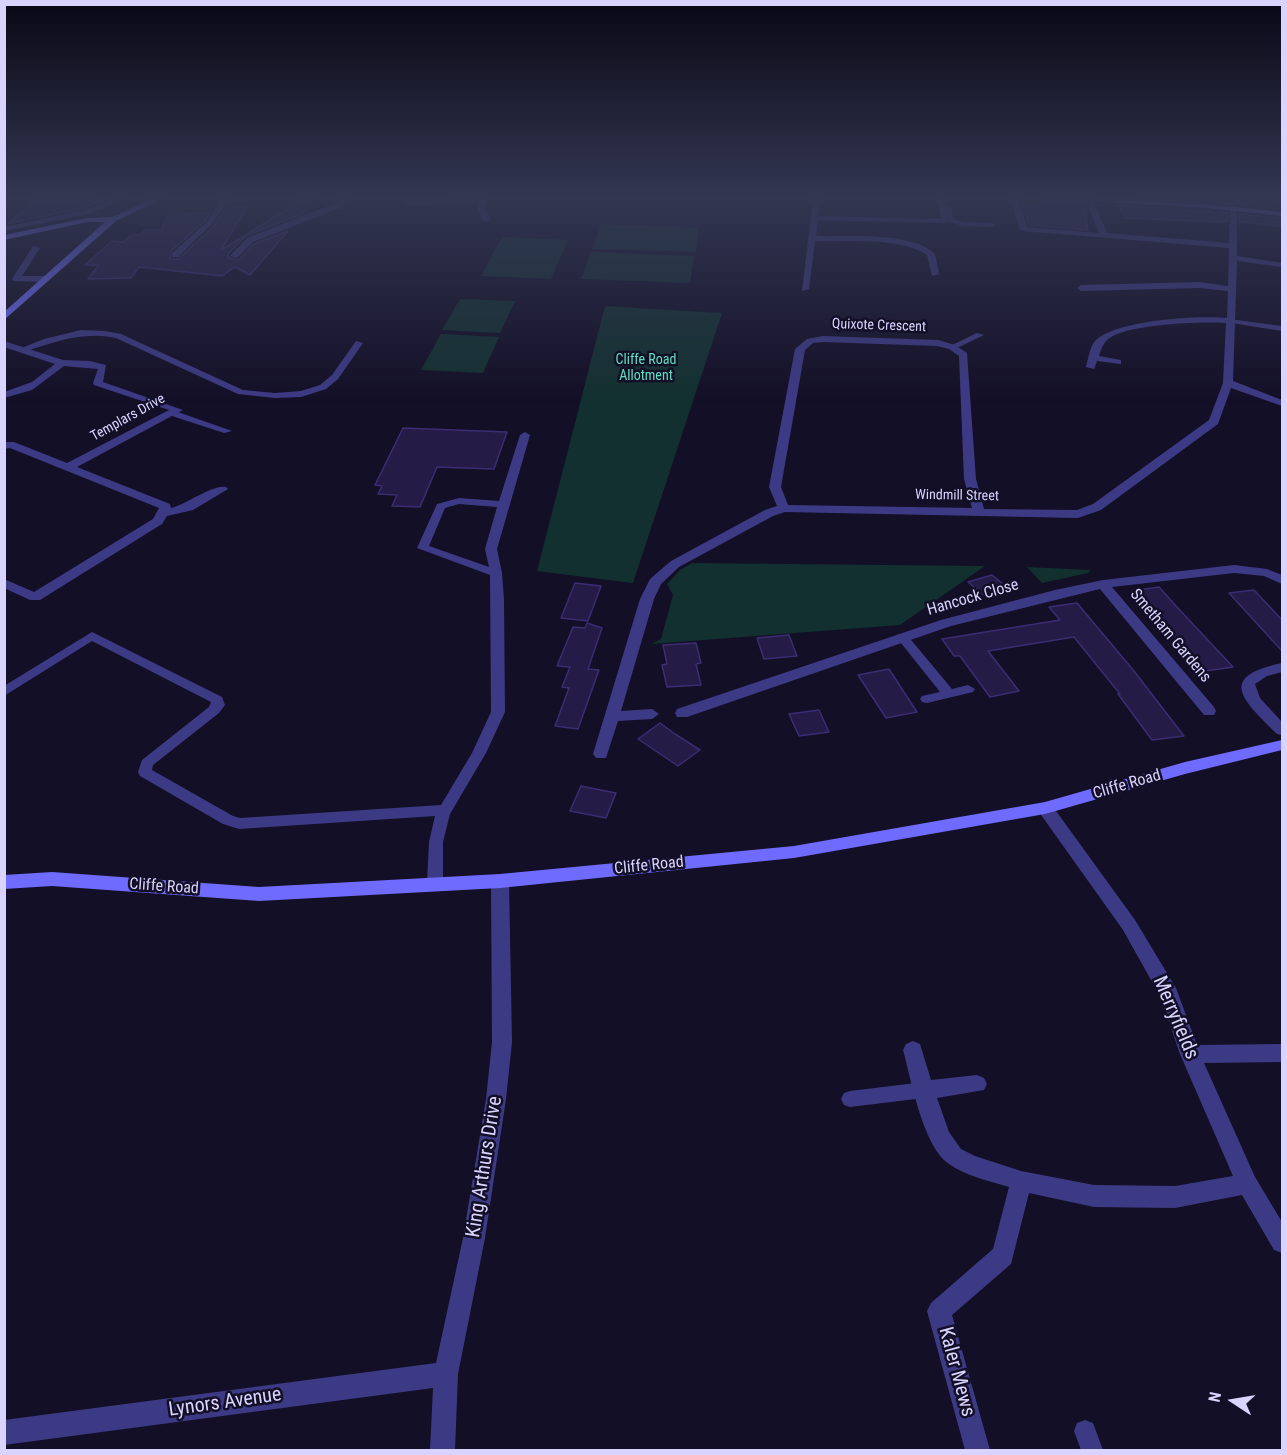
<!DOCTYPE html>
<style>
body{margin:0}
#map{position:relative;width:1287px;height:1455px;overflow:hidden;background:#130f26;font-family:"Roboto Condensed",sans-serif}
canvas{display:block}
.frame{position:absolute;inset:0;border:6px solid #d9d4ff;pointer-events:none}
.north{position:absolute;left:1203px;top:1371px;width:60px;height:60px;-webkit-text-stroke:4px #130f26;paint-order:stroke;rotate:282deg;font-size:16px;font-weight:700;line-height:24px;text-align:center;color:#d9d4ff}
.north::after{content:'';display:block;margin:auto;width:21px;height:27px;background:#d9d4ff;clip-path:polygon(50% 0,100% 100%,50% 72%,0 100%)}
</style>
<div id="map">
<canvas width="1287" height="1455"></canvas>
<div class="frame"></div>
<div class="north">N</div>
</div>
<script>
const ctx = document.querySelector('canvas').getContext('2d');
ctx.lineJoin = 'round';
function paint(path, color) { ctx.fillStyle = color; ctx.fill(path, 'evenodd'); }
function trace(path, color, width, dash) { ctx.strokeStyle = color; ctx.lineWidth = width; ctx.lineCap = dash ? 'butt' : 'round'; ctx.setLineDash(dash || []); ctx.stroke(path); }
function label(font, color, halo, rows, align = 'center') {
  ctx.font = font + ' "Roboto Condensed",sans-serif'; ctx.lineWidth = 5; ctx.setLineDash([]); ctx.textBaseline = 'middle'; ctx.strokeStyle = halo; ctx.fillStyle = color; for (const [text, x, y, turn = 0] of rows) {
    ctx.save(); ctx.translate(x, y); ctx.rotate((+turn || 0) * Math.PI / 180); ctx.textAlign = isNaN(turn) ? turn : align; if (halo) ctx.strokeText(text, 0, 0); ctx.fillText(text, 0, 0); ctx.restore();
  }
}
paint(new Path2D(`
 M601,224L699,228L696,252L592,249Z
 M502,237L568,240L551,279L481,276Z
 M591,252L694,256L690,283L581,279Z
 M460,299L515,301L500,333L442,330Z
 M605,306L722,313L633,583L537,571Z
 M441,334L499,337L483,373L421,370Z
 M692,563L985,566L900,625L651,644L661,639L673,595L667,584L680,570Z
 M1027,567L1091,570L1088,573L1042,583Z`), '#12302f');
const building = new Path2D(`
 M95,199L96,203L83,208L7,224L36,200Z
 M304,199H315L302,214L246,236L228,254L229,258L239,260L254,244L288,231L250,275L235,267L222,276L139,267L131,278L88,279L99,265H85L112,241L123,242L131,235H139L145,230H161L168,215L210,213L205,221L171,251L170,259H178L214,226L226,207H247L221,250Z
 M1044,199L1083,202L1088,230L1029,225L1022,203L1044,204Z
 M1137,199H1282V210L1236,204Z
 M1118,205L1228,213L1227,222L1125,218Z
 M1239,214L1282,218V226L1239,222Z
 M403,428L507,432L494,469L437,467L420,507L392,506L397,495L378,494L382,486L375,485Z
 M992,575L1012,591L988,599L968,582Z
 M575,583L601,586L588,621L561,618Z
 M1159,587L1176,606L1233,667L1206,671L1132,591Z
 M1254,590L1282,620V651L1229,593Z
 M1077,603L1134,671L1184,736L1152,740L1118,694H1120L1074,637L988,651L1019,691L990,697L960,656H954L942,639L1060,620L1049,607Z
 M587,623L602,628L588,669L599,670L578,729L555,726L569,688L562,687L570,667L557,666L573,627L585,628Z
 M789,635L797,656L764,659L757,638Z
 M696,643L701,663L696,664L701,685L667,687L662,665L667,664L663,645Z
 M889,669L917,712L886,718L858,675Z
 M819,710L829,732L799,736L789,714Z
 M660,723L675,734L700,750L678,766L638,739Z
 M581,786L616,793L606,818L570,811Z`);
paint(building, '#241b47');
trace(building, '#3b2d73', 1.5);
paint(new Path2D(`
 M222,199H229L212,224L178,257H172V253L207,222Z
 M471,199L487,201L484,203L408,205L405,203L408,201Z
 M938,199H944L946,207L951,206L953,219L963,222L992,223L996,225L992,227L962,226L948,221L943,223L813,220L810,218L813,216L941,219Z
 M1229,319L1282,326V331L1232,323H1229Z
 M81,330L105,331L121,334L243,390L275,393L301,391L320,385L332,375L356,341L363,343L338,379L326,389L301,397L275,398L238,394L116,338C82,331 55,342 23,352L19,349L44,339Z
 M977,333L984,335L955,349L948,347Z
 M169,411H175L232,431L224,433L169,415Z
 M525,432L530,435L497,549L502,573L504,600L505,712L486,753L450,814L443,842V883L440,887L435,889L430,887L427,883L429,842L435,816L239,829L223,824L140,776L138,772L142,760L209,707L211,702L92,641L4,696V686L92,632L222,697L225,705L219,713L153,765L152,770L233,816L240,818L441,805L472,753L491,712L490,575L417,548L437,504L459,498L499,501L520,435ZM459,504L497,507L485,549L489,567L429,546L445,508Z
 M903,634L907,635L952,689L968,685L975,689L973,692L927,703L922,702L920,699L922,696L940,692L897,638Z
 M924,1082L930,1084L933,1090L930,1096L924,1098L850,1107L844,1105L841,1099L844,1093L850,1091Z
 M1085,1420L1093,1423L1103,1450H1081L1074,1431L1077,1423Z`), '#3d3a85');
paint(new Path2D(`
 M114,199H125L89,214L4,231V227L84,210Z
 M341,199H349L342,207L253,242L237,258L230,256L247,238L336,203Z
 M482,199H489L485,206L490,220L486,222L482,220L477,206Z
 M813,199H821L816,236C848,237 911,231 935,254L939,274L932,276L927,255C900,237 848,242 815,241L809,289L802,291Z
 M1010,199H1018L1027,227L1099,233L1086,200L1093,199L1107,233L1229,243L1230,208L1237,206V256L1282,263V267L1237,261L1233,381L1282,400V406L1231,388L1218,424L1101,510L1078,518L785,512L773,516L679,567L661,584L654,599L621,711L652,709L659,714L652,719L618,721L606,758H596L593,754L640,599L650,579L671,561L765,510L777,506L769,487L795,349L807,339L823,336L938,340L955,345L967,353L976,479L984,509L1077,510L1093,504L1209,420L1223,383L1226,323C1200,321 1139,324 1115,335C1105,339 1102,346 1099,356L1121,360V364L1097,361L1094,369L1086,367C1088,359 1090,347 1095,341C1114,320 1199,315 1227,318L1228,291L1199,288L1081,291L1077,288L1081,285L1199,282L1228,286L1229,248L1024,231L1020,229ZM823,342L937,346L949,349L959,356L964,479L972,508L788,505L781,487L805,350L813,343Z
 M33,246L40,248L22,276H44L48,279L44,282L13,281L12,279Z
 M4,341L63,360L90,361L106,365L103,382L183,410L77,467L170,504L171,508C187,504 213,484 226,487L228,489L193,510L167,516L162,524L40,600H30L4,588V579L34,592L153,519L159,508L10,448L4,449V442H14L67,463L169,410L94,385L93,383L98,369L64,366L32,390L4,398V392L32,382L55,364L4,347Z
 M1234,565L1267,569L1282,575V584L1264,576L1234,573L1112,587L1214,707L1216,711L1214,715H1204L1100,589L951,626L687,717H677L675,713L677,709L941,620L1055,590L1103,580Z
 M1282,663V672L1267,676L1255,684L1260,698L1282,722V735L1277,734C1243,700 1216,677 1282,663Z
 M1045,802L1051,804L1135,920L1176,988L1197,1045L1282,1044V1062L1204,1063L1255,1177L1282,1222V1253L1274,1250L1242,1195L1175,1208L1094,1207L1029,1193L1011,1264L952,1315L990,1450H965L927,1311L931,1303L993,1249L1009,1187C989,1181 966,1176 949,1164C923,1147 911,1079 903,1050L906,1044L913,1041L920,1044L931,1080L977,1075L984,1078L987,1084L984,1090L937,1098L949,1132L961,1149L975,1156L1021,1171L1094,1185L1175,1186L1233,1176L1180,1054L1160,996L1123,930L1039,812L1037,808L1039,804Z
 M500,874L506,876L509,881L512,1042L506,1099L485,1238L458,1374L455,1450H430L433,1388L4,1445V1420L436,1363L463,1238L486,1099L492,1042L491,881L494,876Z`), '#3d3a85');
paint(new Path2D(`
 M152,199H162L116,221L4,320V312L105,222H87L4,240V235L87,218L112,217Z
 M1064,199L1206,204L1282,212V216L1206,208Z
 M1282,740V750L1185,774L1045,814L794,858L500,888L259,901L52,886L4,889V875L52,872L259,887L500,874L794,846L1045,802L1185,762Z`), '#6f6bff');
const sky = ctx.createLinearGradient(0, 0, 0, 403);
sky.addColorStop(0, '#0a0815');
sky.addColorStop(0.49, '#333752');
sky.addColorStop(1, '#33375200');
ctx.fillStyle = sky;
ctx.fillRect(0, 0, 1287, 403);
label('14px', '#d9d4ff', '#130f26', [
 ["Quixote Crescent",879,326,2],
 ["Templars Drive",128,418,-29],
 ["Windmill Street",957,496,1]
]);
label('14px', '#5fe0c0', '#130f26', [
 ["Cliffe Road",646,360],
 ["Allotment",646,376]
]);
label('16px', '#d9d4ff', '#130f26', [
 ["Hancock Close",973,598,-16],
 ["Smetham Gardens",1170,636,50],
 ["Cliffe Road",1127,785,-16],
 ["Cliffe Road",649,866,-6],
 ["Cliffe Road",164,887,4]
]);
label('20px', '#d9d4ff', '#130f26', [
 ["Merryfields",1175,1018,67],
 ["King Arthurs Drive",485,1167,-81],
 ["Kaler Mews",956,1372,75],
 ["Lynors Avenue",225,1403,-8]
]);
</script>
